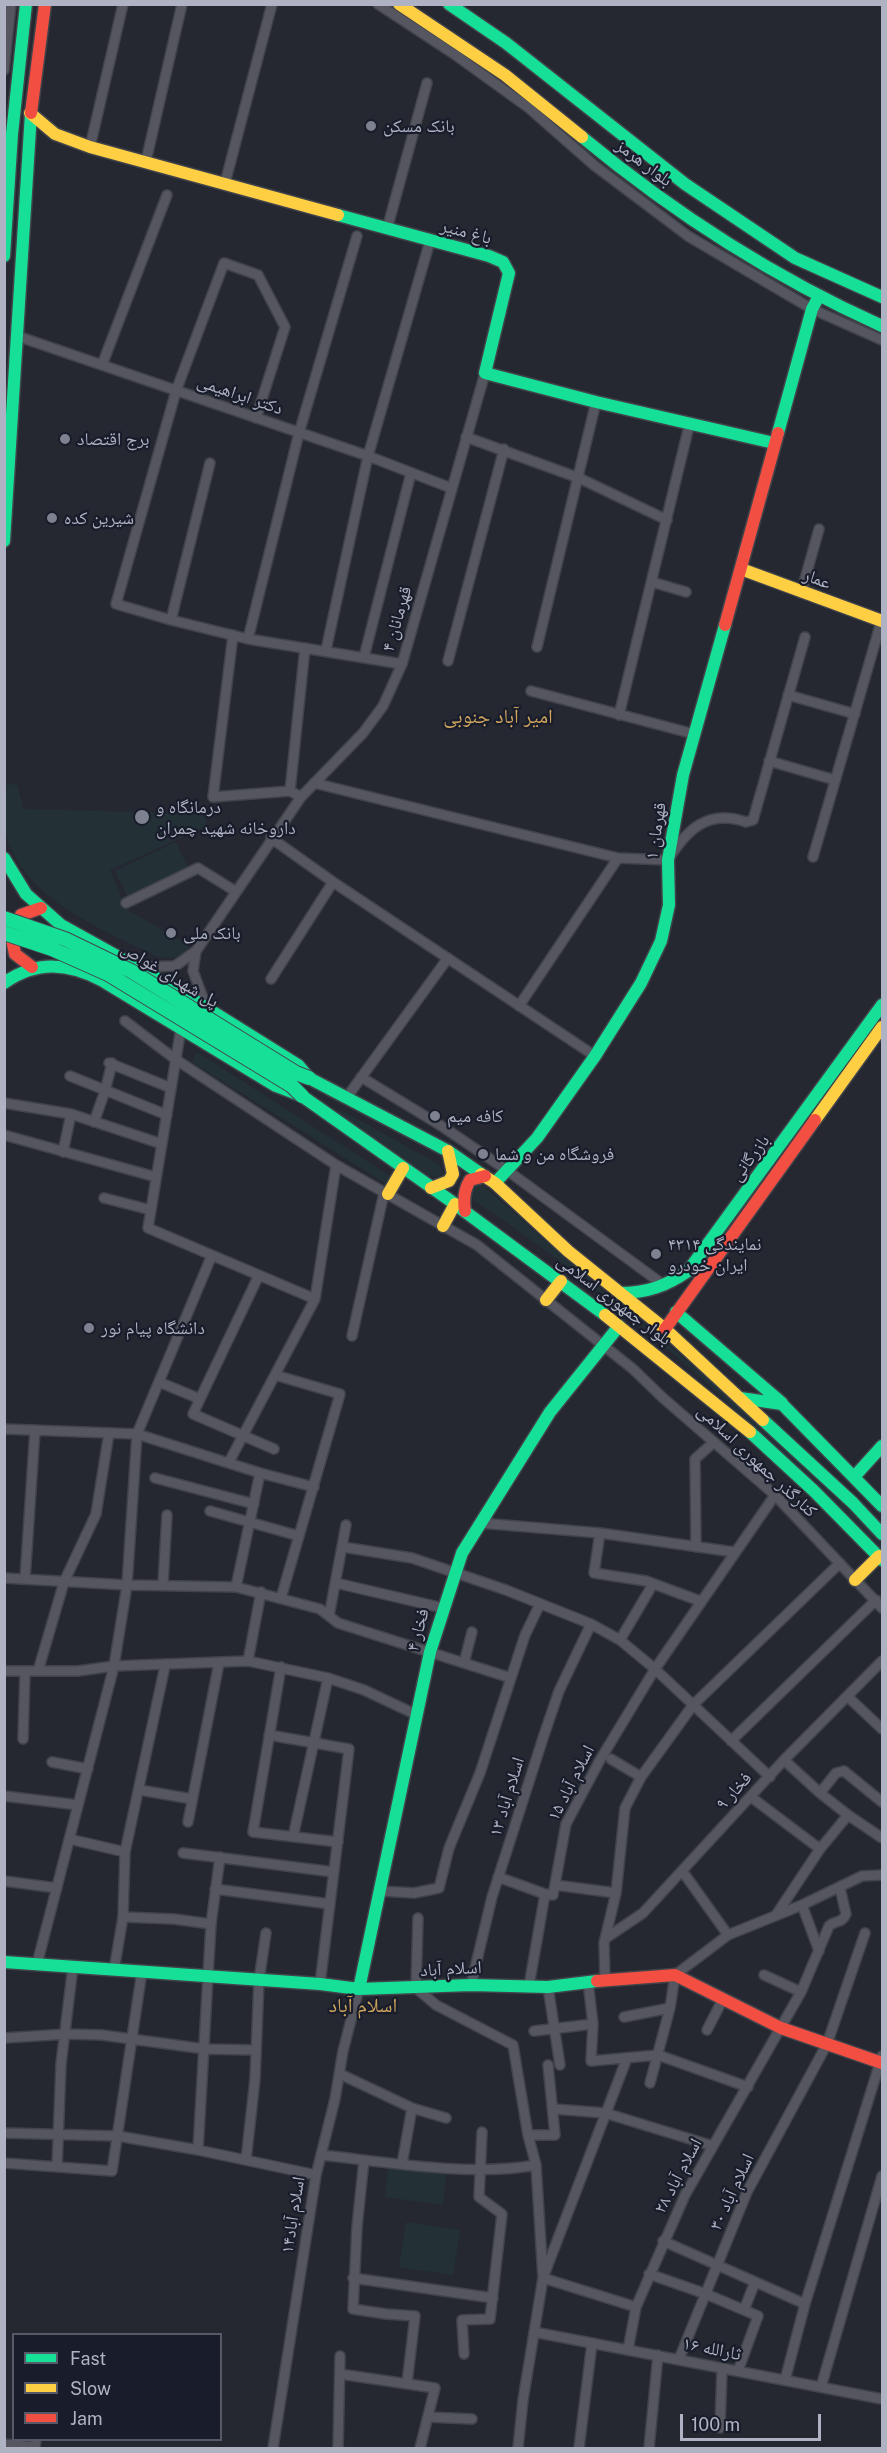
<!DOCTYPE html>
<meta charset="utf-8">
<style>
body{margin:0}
#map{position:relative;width:887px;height:2453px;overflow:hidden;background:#252831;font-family:"Public Sans",sans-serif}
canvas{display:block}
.frame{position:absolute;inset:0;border:6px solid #aeb2c3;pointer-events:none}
.legend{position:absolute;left:12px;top:2333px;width:210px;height:108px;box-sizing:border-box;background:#191d2b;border:2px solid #555968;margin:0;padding:8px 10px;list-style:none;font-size:18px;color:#aeb2c3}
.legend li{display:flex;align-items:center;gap:12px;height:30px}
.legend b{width:30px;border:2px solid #555968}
.scale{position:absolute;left:680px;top:2414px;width:141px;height:27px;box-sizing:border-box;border:3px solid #aeb2c3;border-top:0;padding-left:8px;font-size:18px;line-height:21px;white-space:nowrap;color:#aeb2c3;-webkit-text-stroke:4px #191d2b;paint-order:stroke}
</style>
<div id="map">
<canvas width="887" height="2453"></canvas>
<div class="frame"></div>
<ul class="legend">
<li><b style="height:8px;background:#16e098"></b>Fast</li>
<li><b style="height:8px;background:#ffcf43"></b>Slow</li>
<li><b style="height:8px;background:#f24e42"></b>Jam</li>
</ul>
<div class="scale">100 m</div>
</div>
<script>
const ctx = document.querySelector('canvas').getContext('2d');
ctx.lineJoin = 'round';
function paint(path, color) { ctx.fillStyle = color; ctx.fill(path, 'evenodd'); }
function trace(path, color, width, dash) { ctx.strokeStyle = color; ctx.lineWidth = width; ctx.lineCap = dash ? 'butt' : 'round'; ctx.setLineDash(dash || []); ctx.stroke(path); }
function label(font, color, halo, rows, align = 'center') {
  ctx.font = font + ' "Public Sans","Noto Naskh Arabic",sans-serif'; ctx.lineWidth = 4.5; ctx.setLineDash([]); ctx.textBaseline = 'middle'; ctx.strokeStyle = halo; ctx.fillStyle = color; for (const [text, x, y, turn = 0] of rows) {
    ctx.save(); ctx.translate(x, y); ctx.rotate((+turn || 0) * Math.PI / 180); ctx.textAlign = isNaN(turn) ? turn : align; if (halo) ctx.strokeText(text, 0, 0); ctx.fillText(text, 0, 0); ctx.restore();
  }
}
paint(new Path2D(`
 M17,784L23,809L205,814L207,826L110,870L126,909L190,946C180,959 171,960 156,956C103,930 13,894 5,826C3,813 5,798 5,785Z
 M176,842L189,870L129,899L115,871Z
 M197,1052L390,1176L385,1183L192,1062Z
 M341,1110L438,1164L441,1167V1174L436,1177L428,1176L339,1113Z
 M475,1184L481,1185L493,1194L562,1256L737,1403L868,1528L882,1543V1552C756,1425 624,1299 473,1200L471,1190Z
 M388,2168L446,2175L443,2205L385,2197Z
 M406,2222L460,2230L453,2275L399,2267Z`), '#233137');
const street = new Path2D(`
 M378,4L454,54L529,108L595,166L688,236L812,309L882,340
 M4,70L11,4
 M90,147L123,4
 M146,161L182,4
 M225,183L272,4
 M387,229L427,83
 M17,336L368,456L451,488
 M102,365L167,195
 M256,418L285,327L258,275L224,263L176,391L116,604L171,620L248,639L402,664
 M466,437L579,478L667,520
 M652,582L686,592
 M801,593L819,529
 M171,620L210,463
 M233,635L213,797L290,791L301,797
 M248,639L299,433L357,236
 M537,647L596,402
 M326,650L368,456L430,241
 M364,657L411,473
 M448,661L504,449
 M531,691L694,734
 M788,695L855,714
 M619,715L690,422
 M769,761L835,780
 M314,783L618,858L668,860C687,829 708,809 746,822L753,820L805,637
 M290,791L305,648
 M271,838L333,882L595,1056
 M813,857L882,619
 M126,903L198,868L235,891
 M196,951L193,971L206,1006
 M139,967L175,966L196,951L301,797L363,733L383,706L402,664L485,373
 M271,979L333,882
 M519,1006L618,858
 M125,1021L175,1059L336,1165L477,1245L633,1369L663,1398L775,1495L882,1608
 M181,1028L148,1228L315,1299
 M109,1063L171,1088
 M70,1076L167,1115
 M361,1077L443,1127L508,1171L665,1286
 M347,1097L448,958
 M4,1103L71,1114L162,1144
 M94,1122L105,1091L112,1063
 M4,1135L156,1177
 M63,1152L71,1114
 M104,1198L151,1210
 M352,1336L384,1193
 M275,1375L340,1394L281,1598
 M159,1382L200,1399L259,1275
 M200,1399L193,1414L274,1449
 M4,1429L137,1434L260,1473L314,1487
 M229,1462L315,1299L336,1165
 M155,1478L254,1504
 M210,1511L299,1536
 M480,1523L600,1533L734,1552
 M600,1533L594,1573L646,1581L700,1601
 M343,1547L412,1558L506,1590L591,1624L620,1640L655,1669L770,1777
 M696,1547L695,1459L714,1442
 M4,1578L127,1585L236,1587L320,1609L338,1623L511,1678
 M25,1579L35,1430
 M336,1583L443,1608
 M163,1584L167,1515
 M236,1587L260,1473
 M329,1616L346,1525
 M620,1640L653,1584
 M248,1661L261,1592
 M464,1663L472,1632
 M281,1667L253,1832L338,1842
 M4,1671H78L114,1666L248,1661L328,1678L364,1690L417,1715
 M38,1671L64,1582L96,1514L109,1433
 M847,1696L882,1729
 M269,1735L349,1749L320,1984
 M23,1739L25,1671
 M731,1741L876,1600
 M611,1759L641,1777
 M52,1762L88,1769
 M140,1790L192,1799
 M820,1793L836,1773L844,1771L882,1802
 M4,1796L78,1805
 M751,1797L820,1849
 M848,1815L882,1838
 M188,1822L219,1663
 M293,1837L328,1678
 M69,1839L125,1852
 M183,1853L334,1872
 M683,1872L728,1935
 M498,1877L545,1894
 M4,1881L57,1888
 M555,1885L616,1893
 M215,1889L330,1904
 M380,1891L414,1893L439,1888L449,1848L480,1773L525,1635L540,1604
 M802,1905L819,1951
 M776,1915L820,1849L848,1815L820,1793L784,1760
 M123,1917L174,1919L211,1924
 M418,1918L416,1988L436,2005L513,2045L528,2135L536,2165L543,2278L523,2400L518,2448
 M606,1938L643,1913L784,1760L882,1661
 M37,1964L114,1666L127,1585L137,1434L212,1255
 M114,1970L123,1917L125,1852L165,1666
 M764,1975L801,1992
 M605,1979L604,1943L616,1893L625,1808L641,1777L693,1705L840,1563
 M588,1982L593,2024L591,2061L658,2055L748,2087
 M471,1985L492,1897L544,1735L559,1691L591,1624
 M529,1986L545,1894L553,1895L566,1824L600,1760L655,1669L775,1495
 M548,1987L560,2065
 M624,2017L670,2008
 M707,2030L723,1999
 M534,2031L593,2024
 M4,2038L67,2034L102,2035L205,2049L256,2050
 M340,2074L412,2108L402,2164
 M650,2083L670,2008L675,1975L728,1935L802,1905L862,1876L882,1875
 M412,2108L446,2118
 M554,2109L605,2113L713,2146
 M4,2133L118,2136L198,2150L316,2175
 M528,2135H555L548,2065
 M198,2150L211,1924L220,1857
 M321,2155C387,2162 471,2177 536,2165
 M246,2160L255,2079L259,1980L266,1933
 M364,2160L357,2227L353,2309L386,2314L415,2316L407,2383
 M4,2163L112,2171L142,1971
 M57,2167L61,2064L73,1966
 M663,2241L805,2304
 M649,2274L706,2294L758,2316L738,2371
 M544,2275L627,2058
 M353,2278L493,2298
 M543,2278L636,2307
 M744,2310L755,2282
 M534,2332L882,2399
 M628,2350L636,2307L685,2195L801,1992L829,1926C835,1920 842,1924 846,1914L840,1888
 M464,2354L462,2320L490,2319L502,2214L479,2197L482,2132
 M679,2359L747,2192L827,2044L865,1933
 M340,2374L435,2388L420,2448
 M785,2380L805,2304L882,2056
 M821,2387L882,2176
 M428,2417L472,2419
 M720,2428L722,2368
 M4,2444L35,2447L36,2440
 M273,2448L316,2175L335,2099L343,2051L359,1989
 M338,2448L340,2356
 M579,2448L592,2343
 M649,2448L658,2355`);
const fast = new Path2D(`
 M449,4L506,43L685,184L795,258L882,297
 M582,137C675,214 773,277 882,326
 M338,215L489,256L503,262L509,273L485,373L596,402L774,443
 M4,256L12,134L26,4
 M778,433L812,309L819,296
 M4,541L31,113
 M4,858L26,894L61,925L178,990L298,1065L309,1078L448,1151L481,1174
 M4,983C37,960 69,963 103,981L276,1086L302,1096L448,1199L605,1315
 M495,1183L537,1138L595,1056L641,983L661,941L669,905L668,860L683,775L725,625
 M620,1293C647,1293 666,1286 688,1271L882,1005
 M676,1312L782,1403
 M740,1398L782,1404L882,1506
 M763,1420L853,1503L882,1534
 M750,1432L814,1491L882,1560
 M854,1477L882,1446
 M4,1962L320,1984L359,1989L471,1985L548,1987L597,1981
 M359,1989L430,1652L462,1553L550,1412L619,1326`);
const slow = new Path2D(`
 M399,4L505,75L582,137
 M30,113L55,134L90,147L338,215
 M741,569L882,621
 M815,1120L882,1027
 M481,1174L495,1183L568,1251L665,1329L763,1420
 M431,1188L449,1181L453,1174L448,1151
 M388,1194L403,1168
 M443,1226L455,1204
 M546,1300L561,1281
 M605,1315L750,1432
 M855,1580L879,1556`);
const jam = new Path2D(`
 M31,113L45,4
 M725,625L778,433
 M32,967L15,954L11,934L21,915L41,908
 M465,1211C463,1199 464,1190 470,1180L485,1176
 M665,1329L815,1120
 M597,1981L675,1975L781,2028L882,2063`);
trace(street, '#41434a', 12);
trace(fast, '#41434a', 15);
trace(slow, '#41434a', 15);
trace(jam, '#41434a', 15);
trace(street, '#55565f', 9);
trace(fast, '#16e098', 12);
trace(slow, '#ffcf43', 12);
trace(jam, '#f24e42', 12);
const fastBridge = new Path2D(`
 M4,918L65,939L131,971L296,1073L309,1078
 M4,933L52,949L108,974L292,1086L302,1096`);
trace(fastBridge, '#42454e', 16, []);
trace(fastBridge, '#16e098', 14);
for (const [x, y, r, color] of [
 [371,126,6,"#7e8290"],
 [65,439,6,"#7e8290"],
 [52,518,6,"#7e8290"],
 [142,817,8,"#7e8290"],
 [171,933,6,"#7e8290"],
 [435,1116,6,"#7e8290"],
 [483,1154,6,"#7e8290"],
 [656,1254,6,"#7e8290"],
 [89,1328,6,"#7e8290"]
]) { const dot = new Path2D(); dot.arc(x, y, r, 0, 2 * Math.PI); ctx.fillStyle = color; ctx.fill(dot); trace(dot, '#191d2b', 2); }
label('18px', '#aeb2c3', '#191d2b', [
 ["بانک مسکن",383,126],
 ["برج اقتصاد",77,439],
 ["شیرین کده",64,518],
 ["درمانگاه و",156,807],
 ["داروخانه شهید چمران",156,828],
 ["بانک ملی",183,933],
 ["کافه میم",447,1116],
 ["فروشگاه من و شما",495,1154],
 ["نمایندگی ۴۳۱۴",668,1244],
 ["ایران خودرو",668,1265],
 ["دانشگاه پیام نور",101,1328]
], 'left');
label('18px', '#aeb2c3', '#191d2b', [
 ["بلوار هرمز",644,163,37],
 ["باغ منیر",466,232,15],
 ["دکتر ابراهیمی",240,395,19],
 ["عمار",817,579,20],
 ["قهرمانان ۴",397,619,-74],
 ["قهرمان ۱",656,831,-81],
 ["پل شهدای غواص",170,975,31],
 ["بازرگانی",750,1158,-53],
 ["بلوار جمهوری اسلامی",614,1300,37],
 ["کنارگذر جمهوری اسلامی",757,1461,43],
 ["فخار ۴",418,1630,-75],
 ["اسلام آباد ۱۵",571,1783,-63],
 ["فخار ۹",734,1791,-48],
 ["اسلام آباد ۱۳",507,1797,-73],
 ["اسلام آباد",451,1969,-3],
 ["اسلام آباد ۲۸",678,2176,-62],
 ["اسلام آباد ۳۰",732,2192,-65],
 ["اسلام آباد۱۴",293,2215,-81],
 ["ثارالله ۱۶",712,2349,11]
]);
label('20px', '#cfa55d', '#191d2b', [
 ["امير آباد جنوبی",498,717],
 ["اسلام آباد",363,2006]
]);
</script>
